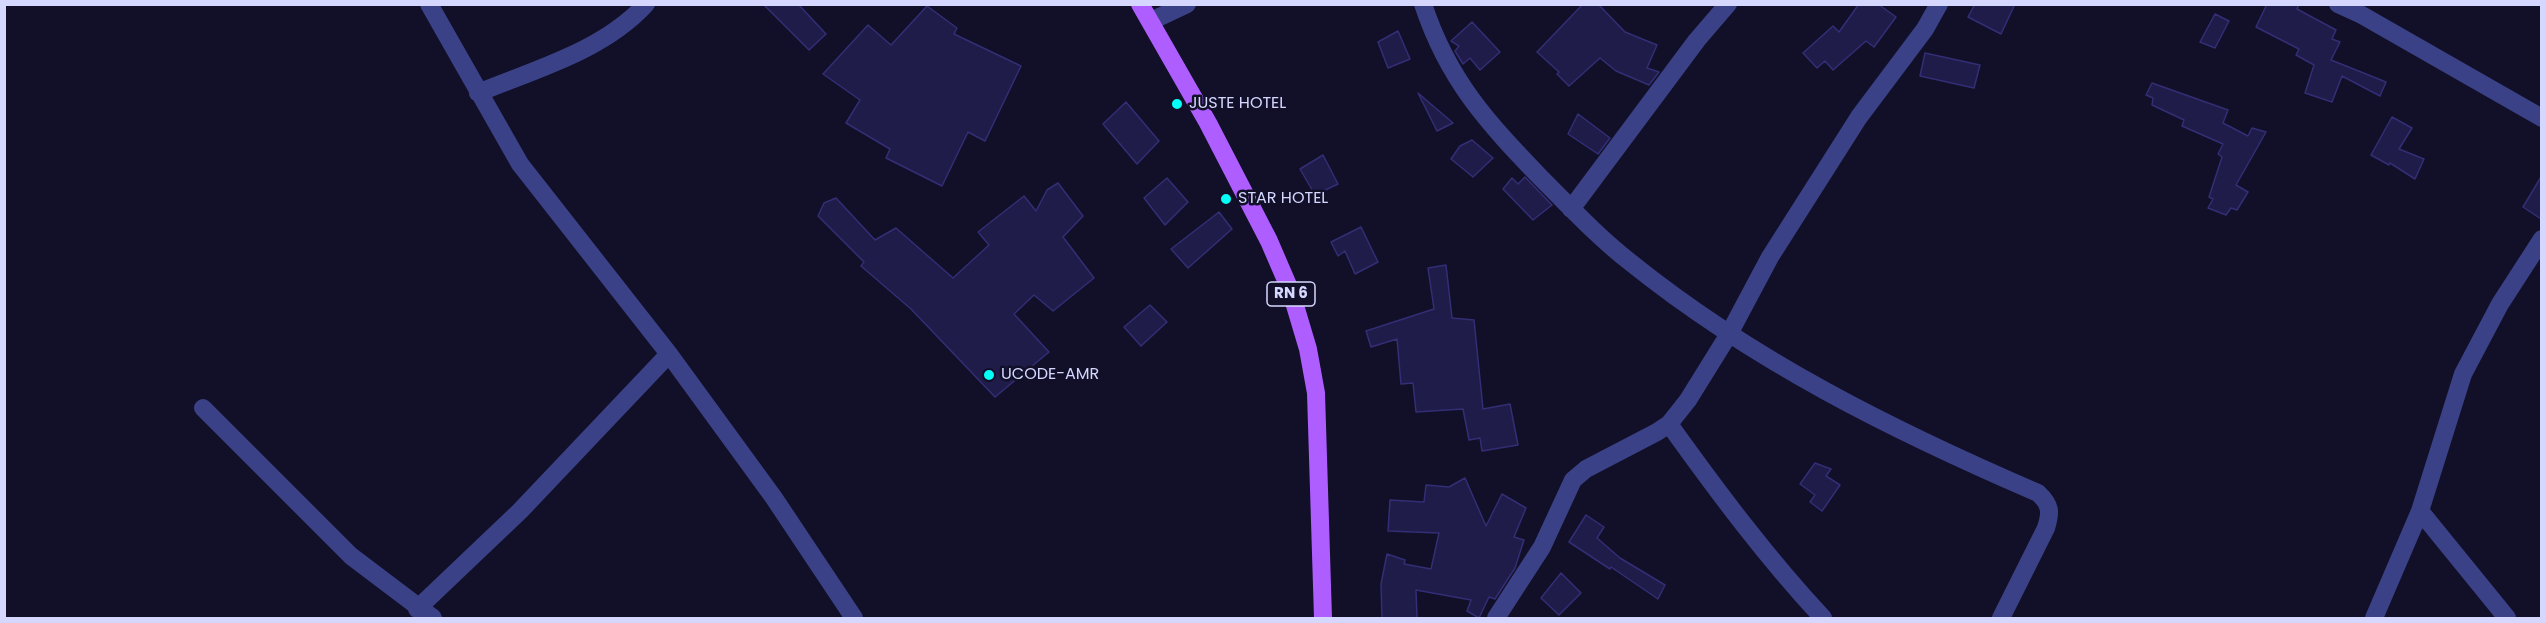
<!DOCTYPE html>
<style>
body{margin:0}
#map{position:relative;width:2546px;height:623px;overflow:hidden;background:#111028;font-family:Poppins,sans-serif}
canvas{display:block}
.frame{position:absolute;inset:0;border:6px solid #d6d7ff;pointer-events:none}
</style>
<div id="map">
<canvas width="2546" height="623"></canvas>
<div class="frame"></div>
</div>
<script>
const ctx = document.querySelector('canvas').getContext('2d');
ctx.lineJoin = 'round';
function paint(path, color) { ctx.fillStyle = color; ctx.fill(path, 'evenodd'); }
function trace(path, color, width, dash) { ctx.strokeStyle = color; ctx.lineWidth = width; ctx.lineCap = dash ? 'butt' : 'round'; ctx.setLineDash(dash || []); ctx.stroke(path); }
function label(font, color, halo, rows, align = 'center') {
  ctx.font = font + ' Poppins,sans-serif'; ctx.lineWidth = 5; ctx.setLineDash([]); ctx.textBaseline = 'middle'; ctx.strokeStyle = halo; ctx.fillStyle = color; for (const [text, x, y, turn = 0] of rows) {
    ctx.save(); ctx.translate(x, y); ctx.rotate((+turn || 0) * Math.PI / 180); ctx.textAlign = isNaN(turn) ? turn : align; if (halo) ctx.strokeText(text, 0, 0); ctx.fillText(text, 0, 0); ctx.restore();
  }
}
const building = new Path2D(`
 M763,4H798L826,34L809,50Z
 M1583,4H1598L1625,32L1657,45L1647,68L1659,72L1649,85L1616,71L1600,58L1569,86L1557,74L1559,72L1537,52Z
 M1859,4H1878L1896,17L1874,47L1866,41L1833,70L1825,61L1817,68L1803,53L1833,26L1839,32Z
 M1975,4H2015L2001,34L1968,17Z
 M2267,4H2299L2297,9L2336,30L2332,39L2340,42L2331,60L2386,82L2380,96L2342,76L2332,102L2305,93L2314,65L2296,55L2299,49L2256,27Z
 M927,6L957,28L954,34L1021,66L985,141L968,132L942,186L886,158L890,149L846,123L860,100L823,74L868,25L891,45Z
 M2215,14L2229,21L2215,48L2200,42Z
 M1472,22L1500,52L1480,70L1470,58L1463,64L1455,51L1459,46L1451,41Z
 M1398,31L1410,59L1388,68L1378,42Z
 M1925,53L1980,65L1974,88L1920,76Z
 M2152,83L2228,110L2223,123L2248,136L2252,128L2266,132L2236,185L2248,192L2237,210L2231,208L2226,215L2208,208L2213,199L2209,197L2222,157L2218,154L2223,144L2182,126L2184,120L2152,105L2153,98L2146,95Z
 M1418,93L1453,123L1437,131Z
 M1126,102L1159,141L1137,164L1103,124Z
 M1578,114L1610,138L1598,154L1568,134Z
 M2392,117L2412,128L2399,149L2424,159L2415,179L2390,163L2389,165L2371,155Z
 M1472,140L1493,158L1473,177L1451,159L1460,146Z
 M1323,155L1338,184L1315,195L1300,169Z
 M1525,177L1552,205L1533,220L1503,189L1512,178L1518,184Z
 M2541,177V219L2523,207Z
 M1167,178L1188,202L1165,225L1144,198Z
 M1058,183L1083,216L1063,237L1094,278L1053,311L1034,295L1014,314L1049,352L995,397L911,309L861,266L864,262L818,216L824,203L836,198L875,240L896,228L953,278L989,245L978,232L1024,196L1036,211L1047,190Z
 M1219,212L1232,229L1188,268L1171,249Z
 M1361,227L1378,262L1355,274L1345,251L1338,256L1331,242Z
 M1446,265L1452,318L1474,320L1483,409L1510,404L1518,445L1482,451L1480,438L1469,440L1463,409L1416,412L1413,383L1401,384L1397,339L1371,347L1366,331L1434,309L1428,268Z
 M1150,305L1167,322L1141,346L1124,327Z
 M1815,463L1831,469L1826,476L1840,485L1822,511L1810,502L1815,495L1800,484Z
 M1465,478L1486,526L1502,494L1526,508L1514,537L1524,540L1515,568L1495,599L1489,597L1479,618L1467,611L1471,600L1416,590L1417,618H1382L1381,584L1387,554L1405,560L1404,564L1431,569L1439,533L1388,531L1390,500L1424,502L1426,485L1449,487Z
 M1586,515L1604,527L1597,538L1620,558L1665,585L1658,599L1611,567L1610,569L1569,542Z
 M1561,573L1581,593L1559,615L1541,598Z`);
paint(building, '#1f1c49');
trace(building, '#332e75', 1.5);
trace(new Path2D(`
 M429,4L520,164L669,354L774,498L854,618
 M1423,4C1448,80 1487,122 1541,178C1570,207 1598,237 1630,262C1753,361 1894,431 2038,493C2051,505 2051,512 2046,528L2001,618
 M2338,4L2360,14L2542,118
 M1151,21L1187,4
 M478,93C536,69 603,51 646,4
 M1571,209L1697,40L1728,4
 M203,408L351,556L433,618
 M1669,424C1717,491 1767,558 1823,618
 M2420,511L2507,618
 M417,609L520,511L669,354
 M1496,618L1542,547L1573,480L1586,469L1657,432L1669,424L1688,400L1729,334L1770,257L1859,117L1925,29L1939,4
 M2374,618L2420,511L2463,374L2500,304L2542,239`), '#3b4187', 18);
trace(new Path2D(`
 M1140,4L1208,123L1269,241L1291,292L1308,349L1316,393L1323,618`), '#ae5dff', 18);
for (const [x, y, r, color] of [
 [1177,104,6,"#02fff8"],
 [1226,199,6,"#02fff8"],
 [989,375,6,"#02fff8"]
]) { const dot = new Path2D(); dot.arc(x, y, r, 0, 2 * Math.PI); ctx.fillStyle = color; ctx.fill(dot); trace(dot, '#111028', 2); }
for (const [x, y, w] of [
 [1291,294,48]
]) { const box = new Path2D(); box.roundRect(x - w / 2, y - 12, w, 24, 4.5); ctx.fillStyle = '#111028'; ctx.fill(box); trace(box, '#d6d7ff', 1.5); }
label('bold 15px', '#d6d7ff', null, [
 ["RN 6",1291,294]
]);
label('16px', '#d6d7ff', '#111028', [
 ["JUSTE HOTEL",1189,104],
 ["STAR HOTEL",1238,199],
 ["UCODE-AMR",1001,375]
], 'left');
</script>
